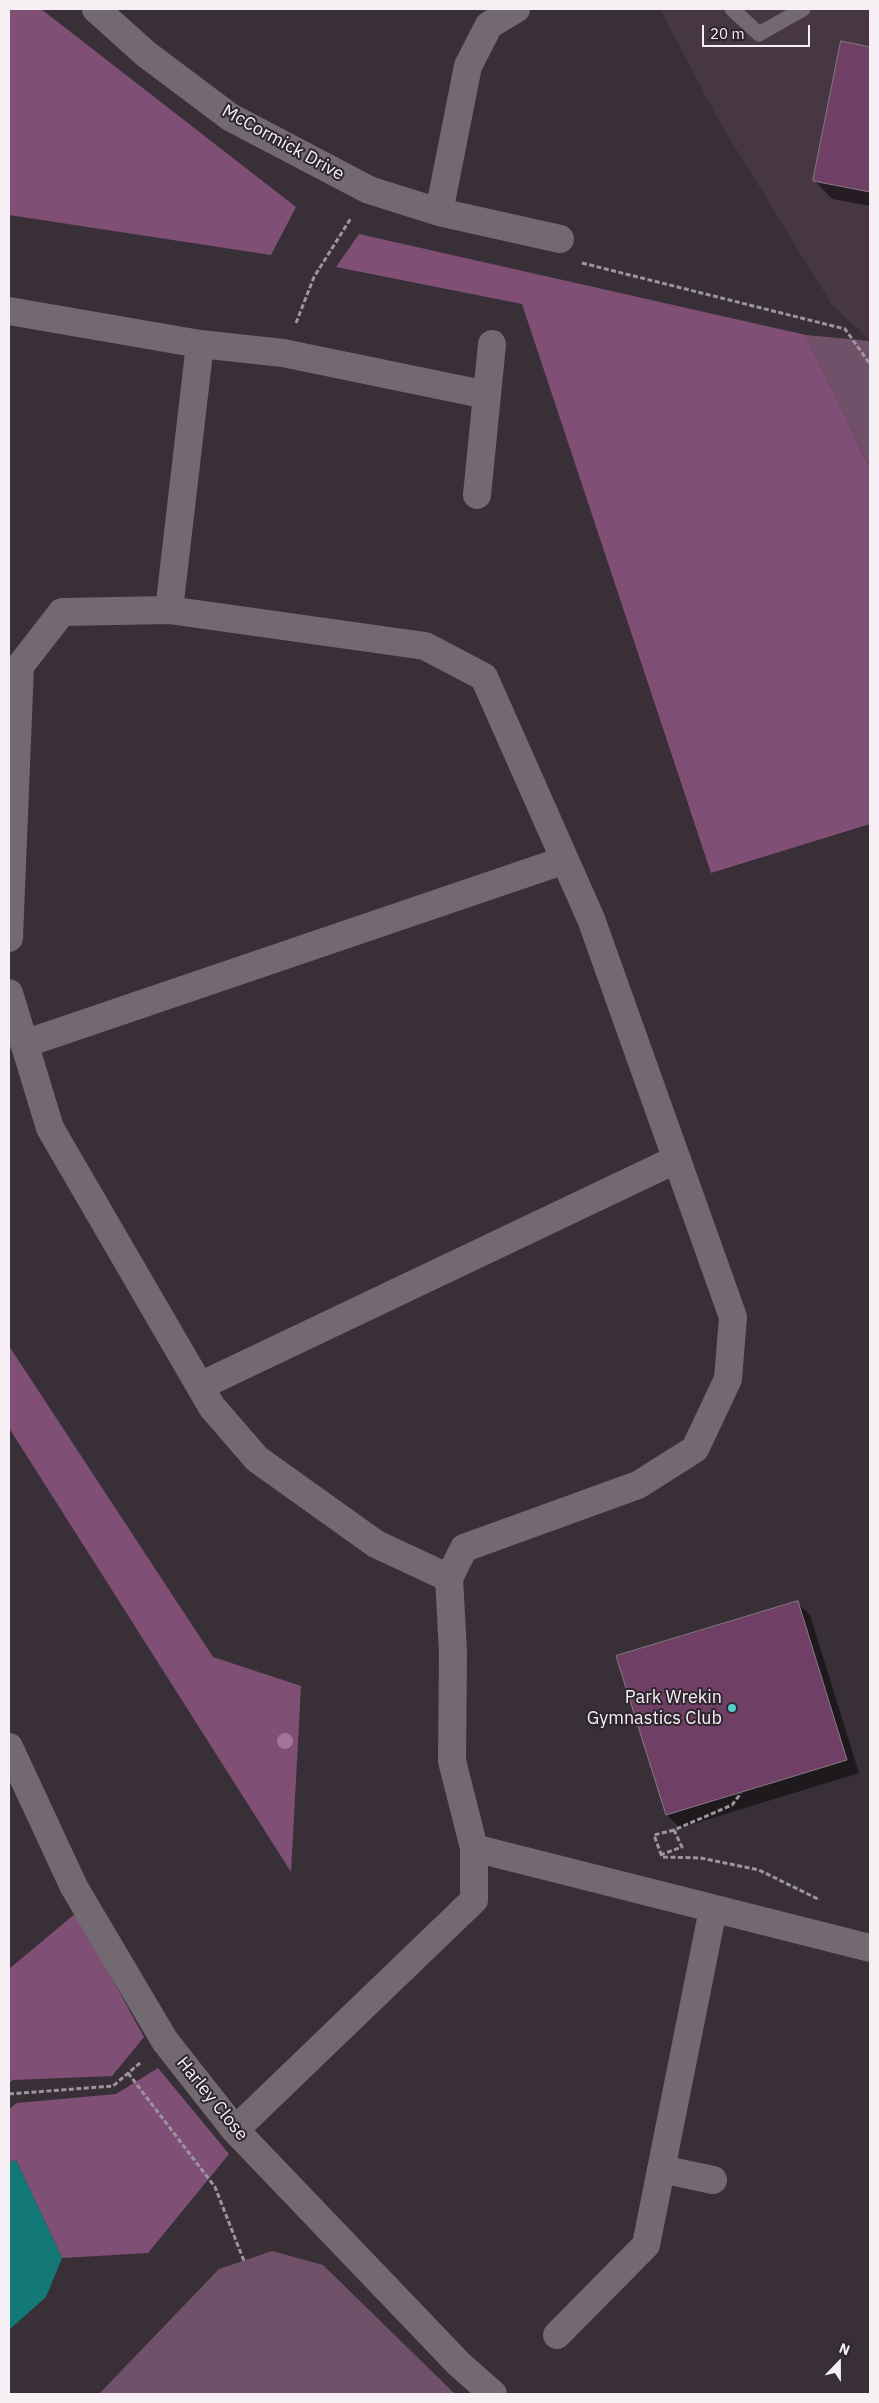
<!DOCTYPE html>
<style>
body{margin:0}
#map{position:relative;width:879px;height:2403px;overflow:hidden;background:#393037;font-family:"IBM Plex Sans",sans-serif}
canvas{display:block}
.frame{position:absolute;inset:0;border:10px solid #f6f0f5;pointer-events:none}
.north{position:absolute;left:814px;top:2338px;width:50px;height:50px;-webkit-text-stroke:4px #2f262d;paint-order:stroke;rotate:22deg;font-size:14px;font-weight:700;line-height:20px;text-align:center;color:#f6f0f5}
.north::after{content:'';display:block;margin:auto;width:18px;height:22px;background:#f6f0f5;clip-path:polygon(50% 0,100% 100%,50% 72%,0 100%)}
.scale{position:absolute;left:702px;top:25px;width:108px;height:22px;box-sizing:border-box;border:2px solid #f6f0f5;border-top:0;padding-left:6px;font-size:15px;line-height:18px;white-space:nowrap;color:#f6f0f5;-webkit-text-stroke:4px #2f262d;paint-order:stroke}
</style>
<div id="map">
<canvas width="879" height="2403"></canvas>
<div class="frame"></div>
<div class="north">N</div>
<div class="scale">20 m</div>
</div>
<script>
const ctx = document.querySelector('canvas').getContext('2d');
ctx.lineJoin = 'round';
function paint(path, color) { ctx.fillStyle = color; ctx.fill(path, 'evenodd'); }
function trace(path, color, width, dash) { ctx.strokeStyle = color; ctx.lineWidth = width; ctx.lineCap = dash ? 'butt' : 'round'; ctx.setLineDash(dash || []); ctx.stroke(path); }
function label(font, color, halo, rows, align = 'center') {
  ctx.font = font + ' "IBM Plex Sans",sans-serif'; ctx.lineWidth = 4; ctx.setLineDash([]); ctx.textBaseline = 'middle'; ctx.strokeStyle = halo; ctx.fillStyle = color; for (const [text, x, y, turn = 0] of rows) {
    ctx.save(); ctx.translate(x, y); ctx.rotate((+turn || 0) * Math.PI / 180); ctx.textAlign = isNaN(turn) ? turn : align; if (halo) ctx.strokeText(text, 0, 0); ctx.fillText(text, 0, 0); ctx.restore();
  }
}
paint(new Path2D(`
 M660,9H870V340L832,305L719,121Z`), '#463742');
paint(new Path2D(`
 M806,335L870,341V469Z
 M272,2251L323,2265L455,2394H99L219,2269Z`), '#715169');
paint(new Path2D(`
 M9,9H41L296,207L271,255L9,215Z
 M359,234L806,335L870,469V824L711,873L522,304L336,267Z
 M9,1346L213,1657L301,1686L291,1872L9,1428Z
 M76,1913L144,2037L112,2076L13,2080L9,2083V1969Z
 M158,2068L229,2154L148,2253L62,2258L16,2160L9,2163V2109L17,2103L116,2094Z`), '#804f76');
paint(new Path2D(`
 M16,2160L62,2258L46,2297L9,2330V2163Z`), '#127976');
paint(new Path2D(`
 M842,42L870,48V206L832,199L814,180Z
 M797,1602L810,1615L859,1773L680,1828L667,1815L618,1657Z`), '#0007');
const building = new Path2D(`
 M841,41L870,47V192L813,181Z
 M798,1601L847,1760L666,1815L616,1656Z`);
paint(building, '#703f65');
trace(building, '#867b83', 1);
trace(new Path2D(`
 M582,263L845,329L870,364
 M296,323L314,277L351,218
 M674,1830L654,1835L662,1857L701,1858L759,1870L820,1900
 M660,1855L682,1847L674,1830L732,1805L741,1793
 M128,2073L215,2187L244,2261
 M9,2094L113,2086L140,2063`), '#9d959b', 3, [5, 2.5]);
trace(new Path2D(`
 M732,9L759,34L803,9`), '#736970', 15);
trace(new Path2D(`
 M96,9L146,54L230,117L369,190L439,212L560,239
 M439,212L468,66L489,25L516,9
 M9,311L200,344L283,353L487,395
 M477,495L492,344
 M169,610L200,344
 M9,938L20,666L62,612L169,610L425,646L484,677L591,919L733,1317L728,1379L695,1449L638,1485L464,1548L449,1578L453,1652L452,1761L474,1848V1900L235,2130
 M9,993L50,1128L212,1407L257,1459L376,1544L449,1578
 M24,1044L565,860
 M200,1386L677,1159
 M9,1747L74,1887L165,2041L235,2130L459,2364L493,2394
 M474,1848L870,1948
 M661,2169L713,2180
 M557,2335L646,2245L713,1909`), '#736970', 28);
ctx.fillStyle = '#a27497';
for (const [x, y] of [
 [285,1741]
]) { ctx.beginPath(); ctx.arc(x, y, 8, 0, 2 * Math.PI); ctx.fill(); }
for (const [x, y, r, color] of [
 [732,1708,5,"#53cdc9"]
]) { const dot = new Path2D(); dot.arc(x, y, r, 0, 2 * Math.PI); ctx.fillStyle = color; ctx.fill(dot); trace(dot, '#2f262d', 2); }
label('18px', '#f6f0f5', '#2f262d', [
 ["McCormick Drive",283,143,29],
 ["Harley Close",212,2099,51]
]);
label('18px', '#f6f0f5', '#2f262d', [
 ["Park Wrekin",722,1698],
 ["Gymnastics Club",722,1719]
], 'right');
</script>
